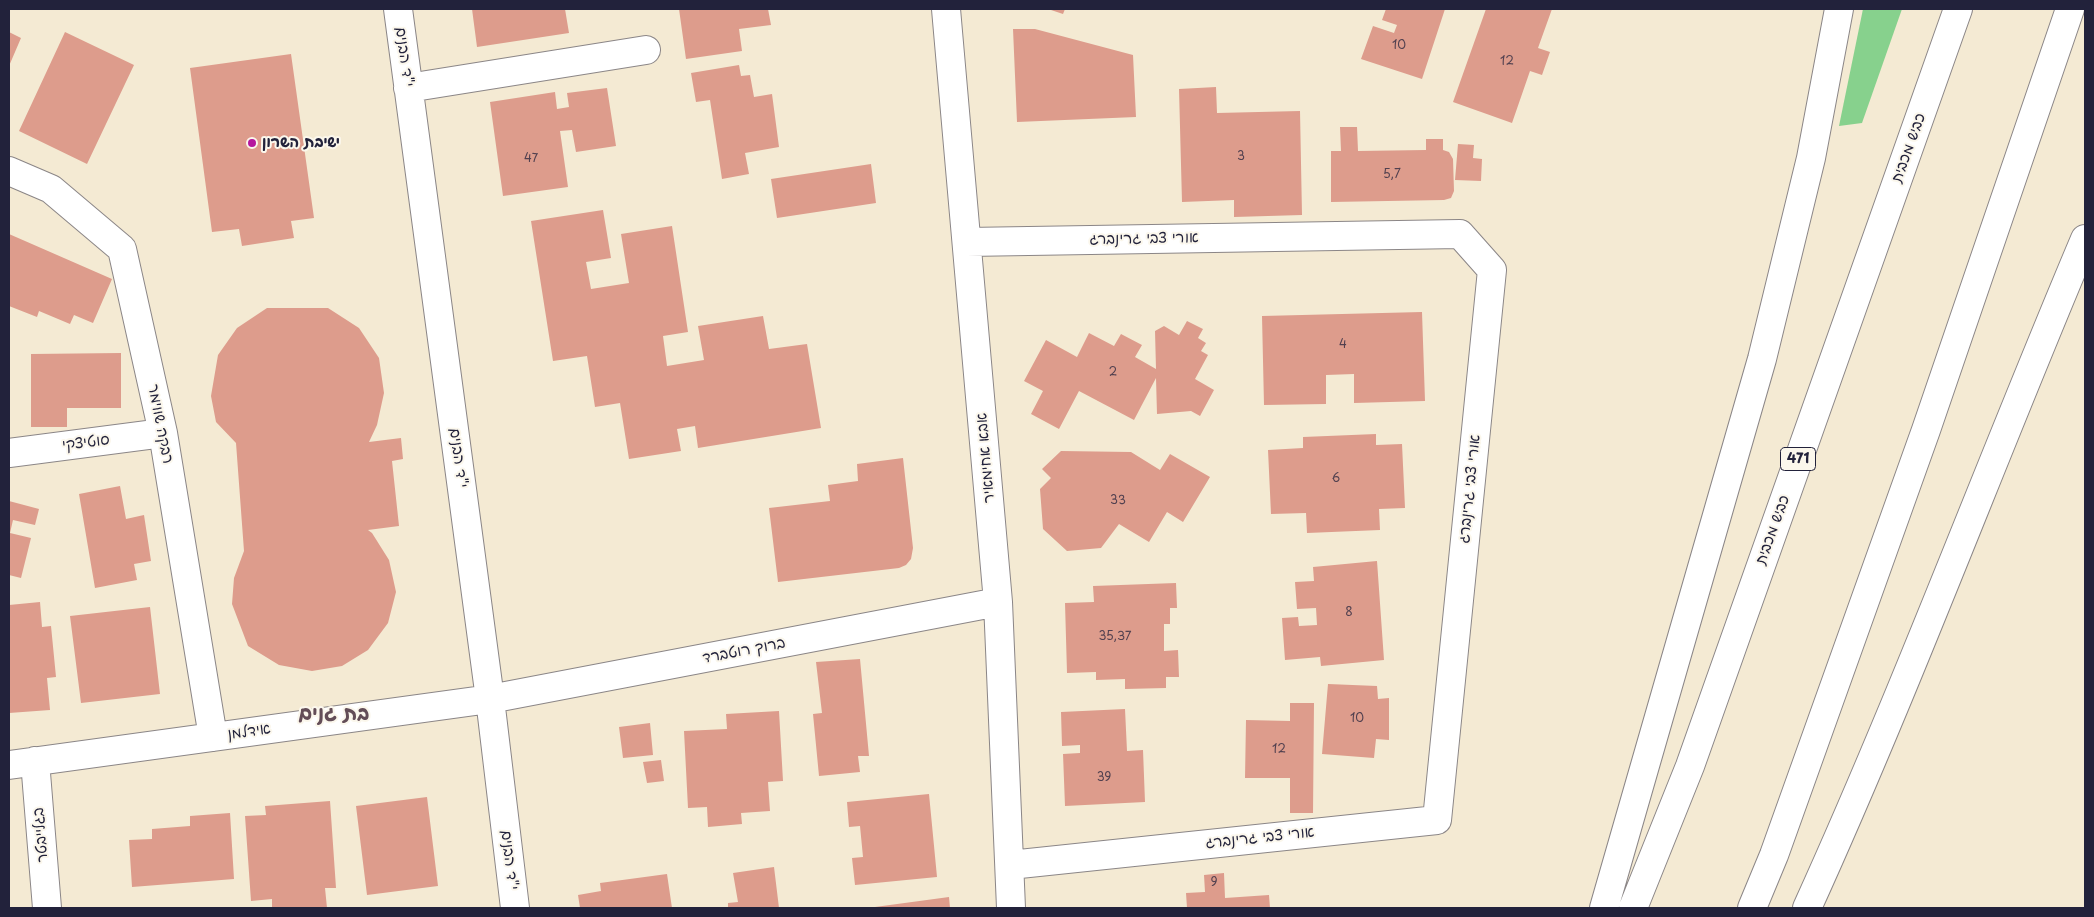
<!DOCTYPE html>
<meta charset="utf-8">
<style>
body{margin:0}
#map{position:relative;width:2094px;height:917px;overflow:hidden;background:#f4ead3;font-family:"Playpen Sans",sans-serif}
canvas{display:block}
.frame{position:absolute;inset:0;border:10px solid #22223b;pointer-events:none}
</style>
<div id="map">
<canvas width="2094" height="917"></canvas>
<div class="frame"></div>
</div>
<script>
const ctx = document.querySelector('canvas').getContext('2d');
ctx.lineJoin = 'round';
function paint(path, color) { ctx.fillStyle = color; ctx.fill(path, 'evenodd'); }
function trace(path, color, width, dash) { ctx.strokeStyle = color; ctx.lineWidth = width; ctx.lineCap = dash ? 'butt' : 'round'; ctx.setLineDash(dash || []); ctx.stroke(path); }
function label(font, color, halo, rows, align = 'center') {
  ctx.font = font + ' "Playpen Sans","Playpen Sans Hebrew",sans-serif'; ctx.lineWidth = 4; ctx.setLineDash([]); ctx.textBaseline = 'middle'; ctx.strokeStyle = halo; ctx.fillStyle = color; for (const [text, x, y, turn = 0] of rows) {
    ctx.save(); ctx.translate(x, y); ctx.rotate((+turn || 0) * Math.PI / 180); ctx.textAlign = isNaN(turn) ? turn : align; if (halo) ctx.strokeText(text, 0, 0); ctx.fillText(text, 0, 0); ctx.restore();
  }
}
paint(new Path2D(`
 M1863,9H1902L1862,123L1839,126Z`), '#87d18d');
paint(new Path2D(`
 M472,9H565L569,33L477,47Z
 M679,9H768L771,25L739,29L742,51L686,59Z
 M1048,9H1065L1063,14Z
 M1386,9H1445L1422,79L1361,59L1373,26L1394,33L1397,25L1382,20Z
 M1486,9H1552L1538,48L1550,52L1542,75L1530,71L1512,123L1453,102Z
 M1013,29H1035L1133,55L1136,117L1017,122Z
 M9,32L21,38L9,66Z
 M65,32L134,65L87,164L19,131Z
 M291,54L314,218L291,221L294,238L242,246L239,229L212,232L190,68Z
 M739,65L741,76L750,75L754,97L772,94L779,147L745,153L749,174L722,179L710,100L696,102L691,73Z
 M1216,87L1217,113L1300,111L1302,215L1234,217V200L1182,202L1179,89Z
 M607,88L616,146L576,152L572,130L560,131L568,187L503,196L490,102L555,92L557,109L569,107L567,93Z
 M1340,127H1357L1358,151L1426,150V139H1443V150L1449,152L1453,159L1454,191L1451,198L1444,200L1331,202V151H1341Z
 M1458,144L1474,145L1473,158L1482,159L1481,181L1455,180Z
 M871,164L876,203L777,218L771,179Z
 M603,210L611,258L586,262L591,289L629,283L621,234L672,226L688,332L663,336L667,366L704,360L698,326L763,316L769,349L807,344L821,428L698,448L695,426L677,429L681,451L629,459L620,403L595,407L587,356L553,361L531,221Z
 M9,234L112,279L93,323L74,315L70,324L39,311L37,317L9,306Z
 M267,308H328L359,328L379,358L384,393L377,425L369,442L401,438L403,459L392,461L399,526L368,530L372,533L389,560L396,592L388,623L368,650L342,666L312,671L279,665L248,646L232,604L234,578L244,551L236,443L216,422L211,396L218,355L237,328Z
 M1422,312L1425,401L1354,403V374L1326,375V404L1264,405L1262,316Z
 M1187,321L1203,329L1198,338L1206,343L1201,351L1208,355L1195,379L1214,390L1200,416L1191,411L1157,414L1156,378L1134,420L1079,391L1059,429L1031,414L1043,391L1024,381L1046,340L1077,357L1089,333L1114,346L1121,334L1142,345L1135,357L1156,369L1155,331L1164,326L1179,335Z
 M121,353V408H67V427H31V354Z
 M1376,434V445L1402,444L1405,508L1379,509L1380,530L1307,533L1306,513L1271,514L1268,450L1303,448V437Z
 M1061,451L1131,452L1160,470L1170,454L1210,477L1183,522L1167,512L1149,542L1119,524L1101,548L1067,551L1043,529L1040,489L1051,478L1042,469Z
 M903,458L913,548L911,559L906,565L899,568L778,582L769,508L830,501L828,485L858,481L857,464Z
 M120,486L126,519L144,515L151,561L134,564L137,580L95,588L79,494Z
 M9,501L39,509L35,525L13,520L10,533L31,538L21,578L9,575Z
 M1377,561L1384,660L1321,666L1320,657L1285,660L1282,618L1298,617L1299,626L1317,625L1316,608L1297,609L1295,582L1314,581L1313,567Z
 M1176,583L1177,608H1170V624H1164V651L1178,650L1179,677H1166V688L1125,689V679L1096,680V672L1067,673L1065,603L1094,602L1093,586Z
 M40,602L42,627L51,626L56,677L47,678L50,710L9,713V605Z
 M150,607L160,694L81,703L70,616Z
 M860,659L869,756H858L860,772L819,776L813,714L822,713L816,662Z
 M1328,684L1377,686L1378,699L1389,698V740L1376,739L1374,758L1322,754Z
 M1290,703H1314L1313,813H1290V778H1245L1246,720L1290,721Z
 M1125,709L1127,751L1143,750L1145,802L1065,806L1063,754L1080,753V745L1062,746L1061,712Z
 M779,711L783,781L768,782L770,811L741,813L742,824L708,827L707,807L688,808L684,731L727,729L726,714Z
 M650,723L653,755L623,758L619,727Z
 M661,760L664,781L647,783L643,762Z
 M929,794L937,877L855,885L852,858L863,857L860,826L849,827L847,802Z
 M427,797L438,886L367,895L356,806Z
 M330,801L336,888H325L327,908H272V899L251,901L245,816L266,815L265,806Z
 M230,813L234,879L132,887L129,840L152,839V829L190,826V816Z
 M774,867L779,908H728V903L738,902L733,873Z
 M1224,873L1225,898L1269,895L1270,908H1187L1186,893L1205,892L1204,875Z
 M667,874L672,908H580L578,895L601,891L600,883Z
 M949,897L950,908H875V907Z`), '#dd9c8c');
const minor = new Path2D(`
 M398,9L490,699L515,908
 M946,9L998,602L1011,908
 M408,88L646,50
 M9,171L51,189L122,249L163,433L213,737
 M967,242L1460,234L1492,270L1437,820L1010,865
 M9,453L163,433
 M35,761L47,908
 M9,765L490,699L998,602`);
const highway = new Path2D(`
 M1604,908L1762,359L1811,158L1839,9
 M1633,908L1690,766L1958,9
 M1752,908L1774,855L1926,430L2070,9
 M1807,908C1907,688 1991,461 2085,239`);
trace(minor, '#8b8687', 30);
trace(highway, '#8b8687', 30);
trace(minor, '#fff', 28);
trace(highway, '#fff', 28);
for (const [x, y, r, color] of [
 [252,143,5,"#b5179e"]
]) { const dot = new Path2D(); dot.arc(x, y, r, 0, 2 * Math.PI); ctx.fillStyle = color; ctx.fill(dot); trace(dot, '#fbf7ec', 2); }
label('12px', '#51404f', null, [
 ["10",1399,46],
 ["12",1507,62],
 ["3",1241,157],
 ["47",531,159],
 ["5,7",1392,175],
 ["4",1343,345],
 ["2",1113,373],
 ["6",1336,479],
 ["33",1118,501],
 ["8",1349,613],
 ["35,37",1115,637],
 ["10",1357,719],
 ["12",1279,750],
 ["39",1104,778],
 ["9",1214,883]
]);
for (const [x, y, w] of [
 [1798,459,35]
]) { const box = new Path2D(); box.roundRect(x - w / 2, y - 11.5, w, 23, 4); ctx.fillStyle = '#fbf7ec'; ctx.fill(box); trace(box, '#22223b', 1); }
label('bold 14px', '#22223b', null, [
 ["471",1798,459]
]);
label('15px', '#22223b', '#fbf7ec', [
 ["י\"ד הבנים",404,57,82],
 ["כביש מכבית",1909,148,-70],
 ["אורי צבי גרינברג",1144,239,-1],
 ["רבקה שווימר",160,424,79],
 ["סוטיצקי",86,443,-7],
 ["י\"ד הבנים",458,458,82],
 ["אבא אחימאיר",986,458,-95],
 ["אורי צבי גרינברג",1470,489,-84],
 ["כביש מכבית",1773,530,-70],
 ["ברוך רוטברד",744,651,-11],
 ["אידלמן",249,732,-8],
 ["בגלייבטר",41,835,-95],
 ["אורי צבי גרינברג",1260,838,-6],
 ["י\"ד הבנים",509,860,83]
]);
label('bold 15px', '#22223b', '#fbf7ec', [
 ["ישיבת השרון",262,143]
], 'left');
label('bold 20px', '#634d57', '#fbf7ec', [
 ["בת גנים",334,714]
]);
</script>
